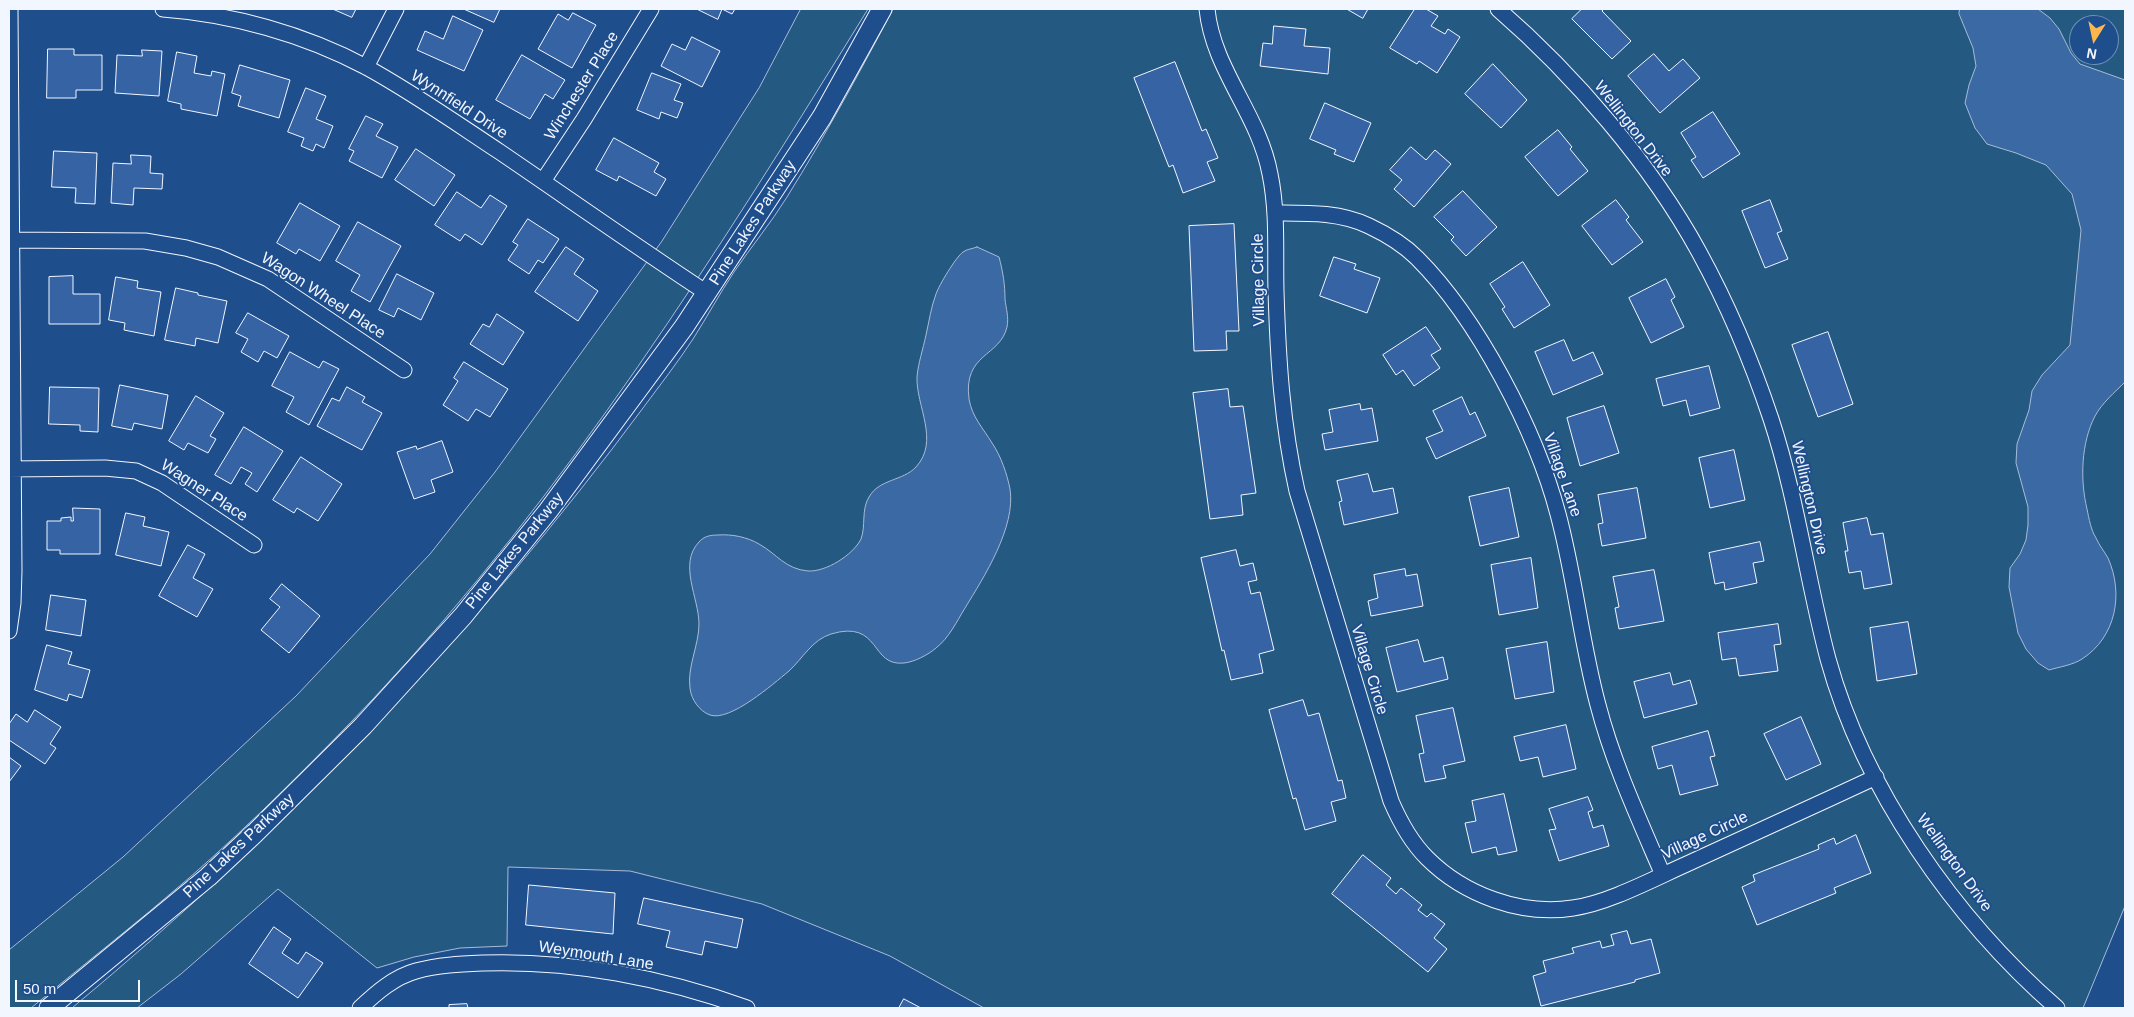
<!DOCTYPE html>
<style>
body{margin:0}
#map{position:relative;width:2134px;height:1017px;overflow:hidden;background:#1f4e8c;font-family:Helvetica,sans-serif}
canvas{display:block}
.frame{position:absolute;inset:0;border:10px solid #f2f6ff;pointer-events:none}
.north{position:absolute;left:2069px;top:15px;width:50px;height:50px;box-sizing:border-box;background:#1f4e8c;border:1px solid #7391ba;border-radius:50%;rotate:190deg;font-size:14px;font-weight:700;line-height:20px;text-align:center;color:#f2f6ff}
.north::after{content:'';display:block;margin:auto;width:18px;height:22px;background:#ffb74d;clip-path:polygon(50% 0,100% 100%,50% 72%,0 100%)}
.scale{position:absolute;left:15px;top:980px;width:125px;height:22px;box-sizing:border-box;border:2px solid #f2f6ff;border-top:0;padding-left:6px;font-size:15px;line-height:18px;white-space:nowrap;color:#f2f6ff;-webkit-text-stroke:4px #1f4e8c;paint-order:stroke}
</style>
<div id="map">
<canvas width="2134" height="1017"></canvas>
<div class="frame"></div>
<div class="north">N</div>
<div class="scale">50 m</div>
</div>
<script>
const ctx = document.querySelector('canvas').getContext('2d');
ctx.lineJoin = 'round';
function paint(path, color) { ctx.fillStyle = color; ctx.fill(path, 'evenodd'); }
function trace(path, color, width, dash) { ctx.strokeStyle = color; ctx.lineWidth = width; ctx.lineCap = dash ? 'butt' : 'round'; ctx.setLineDash(dash || []); ctx.stroke(path); }
function label(font, color, halo, rows, align = 'center') {
  ctx.font = font + ' Helvetica,sans-serif'; ctx.lineWidth = 4; ctx.setLineDash([]); ctx.textBaseline = 'middle'; ctx.strokeStyle = halo; ctx.fillStyle = color; for (const [text, x, y, turn = 0] of rows) {
    ctx.save(); ctx.translate(x, y); ctx.rotate((+turn || 0) * Math.PI / 180); ctx.textAlign = isNaN(turn) ? turn : align; if (halo) ctx.strokeText(text, 0, 0); ctx.fillText(text, 0, 0); ctx.restore();
  }
}
const green = new Path2D(`
 M801,9H868C720,249 567,493 373,699C314,761 253,822 189,878C137,923 83,965 31,1008H9V950L123,857L296,696L430,554L495,472L662,241L759,88Z
 M893,9H2125V906L2083,1008H984L890,956L762,904L630,871L508,867L507,946L460,948L414,957L377,968L278,889L181,974L137,1008H72C287,829 476,633 643,408C660,385 678,362 693,339C707,317 720,293 734,272C751,247 771,223 787,197C825,136 860,72 893,9ZM2079,25H2109V55H2079Z`);
paint(green, '#245a82');
trace(green, '#a8bbd7', 1);
const water = new Path2D(`
 M1960,9H2038L2050,18L2059,29L2071,53L2080,64L2125,80V382C2115,392 2102,403 2095,416C2081,443 2080,480 2087,509C2089,519 2091,530 2096,538C2099,545 2104,551 2108,558C2124,594 2116,637 2082,659C2073,665 2059,667 2049,670L2038,663L2026,649L2018,633L2009,587L2010,568L2020,554L2026,540L2028,525V507L2016,463L2017,444L2029,410L2032,391L2042,375L2070,345L2081,230L2072,194L2046,165L2016,153L1987,144L1975,128L1965,103L1969,85L1976,66L1973,48L1959,14Z
 M977,247L999,257C1003,272 1005,285 1005,299C1006,309 1009,317 1007,327C1000,357 963,353 969,399C972,417 983,428 992,443C1001,456 1007,474 1010,489C1016,527 984,577 965,608C957,621 949,638 936,648C928,655 914,662 904,663C870,667 881,619 831,634C812,640 803,658 789,671C773,684 730,722 710,715C699,711 691,699 690,688C687,667 699,645 699,624C699,598 678,564 699,542C704,536 711,535 718,535C732,534 747,537 759,544C777,554 785,569 808,571C826,572 853,555 861,539C866,526 861,510 869,497C879,479 903,481 916,467C940,441 916,406 917,377C918,364 923,349 926,335C929,322 931,307 936,294C939,285 956,257 963,252C967,249 972,249 977,247Z`);
paint(water, '#3b69a3');
trace(water, '#a8bbd7', 1);
const building = new Path2D(`
 M333,9H356L352,17Z
 M464,9H500L494,22Z
 M697,9H735L732,14L722,9L718,19Z
 M1347,9H1368L1363,18Z
 M1415,9H1426L1438,16L1431,26L1445,34L1448,29L1460,37L1437,73L1419,61L1417,64L1390,48Z
 M1582,9H1604L1602,11L1631,41L1612,59L1572,19Z
 M573,13L596,25L572,68L538,49L558,14L568,20Z
 M453,16L483,30L464,71L417,50L425,31L443,39Z
 M1274,26L1306,29L1304,46L1330,48L1328,74L1260,66L1263,43L1272,44Z
 M692,37L720,51L702,87L661,66L672,44L685,50Z
 M48,49H74V55H102V90H76V98H47Z
 M142,50L162,51L159,96L115,93L117,55L142,56Z
 M177,52L197,56L194,73L211,76L212,71L225,74L217,116L181,109V104L168,101Z
 M1654,54L1669,71L1683,59L1700,78L1660,113L1628,76Z
 M522,55L565,80L553,99L545,94L530,119L496,100Z
 M1175,62L1202,131L1206,129L1218,158L1207,162L1215,181L1183,193L1173,165L1169,167L1134,78Z
 M1493,64L1527,100L1501,128L1465,94Z
 M240,65L290,80L279,118L238,106L241,96L232,93Z
 M652,73L681,84L674,100L683,103L677,118L661,112L659,119L637,110Z
 M306,88L326,96L316,119L333,126L324,148L316,144L313,151L301,146L304,138L288,132Z
 M1325,103L1371,123L1354,162L1334,154L1336,150L1310,139Z
 M1713,112L1740,154L1703,178L1691,160L1696,157L1681,133Z
 M366,116L383,124L376,136L398,147L382,178L349,161L354,151L349,149Z
 M1558,130L1572,147L1570,149L1588,171L1558,196L1525,157Z
 M614,138L659,163L654,172L666,179L656,196L619,176L617,181L596,170Z
 M1411,147L1426,160L1435,150L1451,164L1414,207L1394,189L1402,180L1390,170Z
 M416,149L455,175L434,206L395,180Z
 M54,151L97,153L95,204L75,203L76,188L52,187Z
 M131,155L151,156L150,173L163,174L162,189L134,188L133,205L111,203L113,163L131,164Z
 M1463,191L1497,227L1466,256L1451,240L1454,237L1434,217Z
 M457,192L481,208L490,195L507,206L482,245L465,234L460,241L435,225Z
 M1616,200L1629,217L1626,220L1643,242L1612,265L1582,226Z
 M1770,200L1782,231L1777,233L1788,259L1765,268L1742,211Z
 M300,203L340,226L320,261L299,249L296,254L277,243Z
 M528,219L559,239L543,263L538,260L529,274L508,260L518,245L513,242Z
 M358,222L401,246L370,302L351,291L360,275L336,261Z
 M1234,224L1239,331H1226L1227,350L1194,351L1189,226Z
 M566,247L584,259L574,274L598,291L578,321L535,292Z
 M1334,257L1356,264L1354,269L1380,278L1367,313L1320,296Z
 M1523,262L1550,305L1514,328L1502,309L1505,307L1490,284Z
 M397,274L434,293L421,320L398,308L394,317L379,310Z
 M73,276V294H100V324H49V277Z
 M116,277L138,281L137,288L161,292L154,336L124,330L125,323L109,320Z
 M1666,279L1675,297L1671,300L1684,327L1651,343L1629,298Z
 M176,288L198,293V295L227,301L218,343L196,338L195,346L165,340Z
 M248,313L289,336L277,358L264,351L258,362L241,352L248,339L236,333Z
 M497,314L524,332L503,365L470,344L483,324L489,327Z
 M1426,327L1441,349L1431,355L1440,368L1414,386L1403,370L1396,375L1383,355Z
 M1828,332L1853,404L1818,417L1792,345Z
 M1564,340L1573,361L1593,352L1603,374L1553,395L1535,352Z
 M290,352L319,368L323,361L339,369L309,425L286,412L294,397L272,386Z
 M464,362L508,389L490,417L476,409L468,421L443,405L458,381L454,378Z
 M1709,366L1720,408L1690,416L1686,400L1663,406L1656,379Z
 M120,385L168,395L162,429L134,423L132,430L112,426Z
 M50,387L99,388L98,432L80,431V425L49,424Z
 M347,387L365,397L362,402L382,413L362,450L317,426L332,398L339,401Z
 M1228,389L1230,407L1243,406L1256,493L1241,495L1243,515L1210,519L1193,393Z
 M196,396L224,413L210,436L216,439L208,453L188,443L184,450L169,441Z
 M1462,397L1470,415L1475,412L1486,436L1436,459L1426,438L1443,431L1433,411Z
 M1360,404L1361,410L1372,408L1378,441L1325,450L1322,434L1333,432L1329,410Z
 M1604,406L1619,453L1580,466L1567,418Z
 M244,427L283,451L257,492L245,484L252,473L241,467L231,484L215,475Z
 M442,441L453,472L431,480L435,492L414,499L397,452L416,446L417,449Z
 M1734,450L1745,500L1710,508L1699,458Z
 M301,457L342,484L318,521L297,508L294,513L273,500Z
 M1368,474L1373,492L1393,488L1398,513L1344,525L1339,502L1342,501L1337,481Z
 M1509,488L1519,537L1480,546L1469,497Z
 M1637,488L1646,538L1602,546L1598,524L1603,523L1598,495Z
 M73,508L100,509V554H60V550H47V521H61V518L71,517V521H73Z
 M126,513L145,517L143,526L169,532L161,566L116,555Z
 M1867,518L1871,535L1883,533L1892,584L1864,589L1861,571L1849,573L1845,551H1848L1843,523Z
 M1760,542L1764,561L1753,563L1757,583L1725,590L1724,582L1715,584L1709,553Z
 M188,545L205,554L193,578L213,589L197,617L159,596Z
 M1236,550L1240,566L1253,563L1257,580L1248,582L1251,594L1260,592L1274,650L1259,654L1263,673L1231,680L1224,650L1222,651L1201,558Z
 M1531,558L1538,608L1499,615L1491,565Z
 M1405,569L1406,576L1417,574L1423,606L1371,616L1368,601L1378,598L1374,575Z
 M1654,570L1664,621L1619,629L1615,608L1619,607L1613,577Z
 M282,584L320,616L289,653L261,630L280,607L270,599Z
 M51,595L86,600L81,636L46,630Z
 M1908,622L1917,674L1877,681L1870,628Z
 M1778,624L1781,644L1774,645L1778,671L1739,676L1736,658L1722,660L1718,633Z
 M1418,640L1424,662L1443,657L1448,679L1397,692L1386,648Z
 M1547,642L1554,692L1515,699L1506,649Z
 M47,645L72,652L68,664L90,670L82,698L69,694L67,701L35,690Z
 M1670,673L1673,685L1690,680L1697,704L1644,718L1634,682Z
 M1303,700L1308,716L1319,713L1338,781L1342,780L1346,798L1331,802L1336,821L1305,830L1296,798L1293,799L1269,710Z
 M1453,708L1465,761L1443,766L1446,778L1425,782L1419,754L1424,753L1416,716Z
 M35,710L61,727L50,744L56,748L45,764L9,740V724L16,714L27,722Z
 M1801,717L1821,764L1786,780L1764,734Z
 M1566,725L1576,769L1543,777L1538,757L1520,761L1514,737Z
 M1708,731L1715,756L1710,757L1718,785L1680,795L1672,765L1658,769L1652,747Z
 M9,757L21,766L9,782Z
 M1504,794L1517,851L1498,855L1496,847L1472,853L1465,823L1476,821L1472,801Z
 M1588,797L1593,810L1588,812L1593,828L1603,825L1609,846L1559,861L1549,830L1556,829L1549,809Z
 M1856,835L1871,873L1834,888L1836,893L1757,925L1742,887L1755,881L1753,875L1819,849L1818,845L1834,838L1836,844Z
 M1363,855L1391,878L1386,885L1396,894L1401,888L1422,905L1418,910L1427,917L1431,913L1445,924L1434,938L1447,949L1428,972L1332,894Z
 M529,885L615,893L613,934L526,925Z
 M644,898L743,919L737,948L705,941L702,955L666,947L670,931L638,924Z
 M274,927L291,939L282,953L298,964L306,952L323,963L298,998L249,964Z
 M1627,931L1631,944L1651,939L1660,973L1635,980V982L1541,1006L1533,976L1546,972L1543,961L1574,953L1572,948L1600,941L1602,948L1614,945L1611,935Z
 M904,999L921,1008H899Z
 M467,1004L468,1008H449V1005Z`);
paint(building, '#3563a3');
trace(building, '#f2f6ff', 1);
const minor = new Path2D(`
 M163,9C231,14 304,34 366,67C412,92 456,123 500,152C569,199 637,247 707,293
 M1207,9C1213,70 1259,114 1270,174C1278,213 1275,252 1276,291C1278,359 1282,424 1297,491L1391,801C1400,822 1411,842 1427,858C1464,895 1521,916 1573,908C1609,903 1655,878 1689,863C1752,834 1814,806 1876,777
 M1498,9C1574,75 1651,164 1699,252C1728,305 1752,362 1771,419C1797,498 1807,580 1828,659C1864,790 1955,919 2057,1008
 M366,67L396,9
 M543,181L584,119L651,9
 M1276,213C1307,213 1340,212 1369,226C1386,234 1404,245 1417,258C1478,319 1536,431 1558,514C1575,577 1581,642 1598,705C1613,763 1639,819 1663,875
 M9,240L145,241L186,248L218,257L268,279L404,370
 M9,469L105,468L136,471L162,483L254,545
 M9,631L13,603L14,571L10,9
 M360,1008C376,993 394,977 416,971C438,965 461,964 483,963C572,960 664,978 747,1008`);
const tertiary = new Path2D(`
 M49,1008L208,877L255,833L363,726L463,616L548,511L684,327L822,117L882,9`);
trace(minor, '#f2f6ff', 17);
trace(tertiary, '#f2f6ff', 21);
trace(minor, '#1f4e8c', 15);
trace(tertiary, '#1f4e8c', 19);
label('16px', '#f2f6ff', '#1f4e8c', [
 ["Winchester Place",582,86,-58],
 ["Wynnfield Drive",459,105,33],
 ["Wellington Drive",1633,129,52],
 ["Pine Lakes Parkway",753,223,-57],
 ["Village Circle",1259,280,-91],
 ["Wagon Wheel Place",323,296,33],
 ["Village Lane",1562,475,71],
 ["Wagner Place",204,491,33],
 ["Wellington Drive",1809,498,77],
 ["Pine Lakes Parkway",515,551,-51],
 ["Village Circle",1369,670,73],
 ["Village Circle",1705,836,-25],
 ["Pine Lakes Parkway",239,846,-43],
 ["Wellington Drive",1954,863,54],
 ["Weymouth Lane",596,956,9]
]);
</script>
